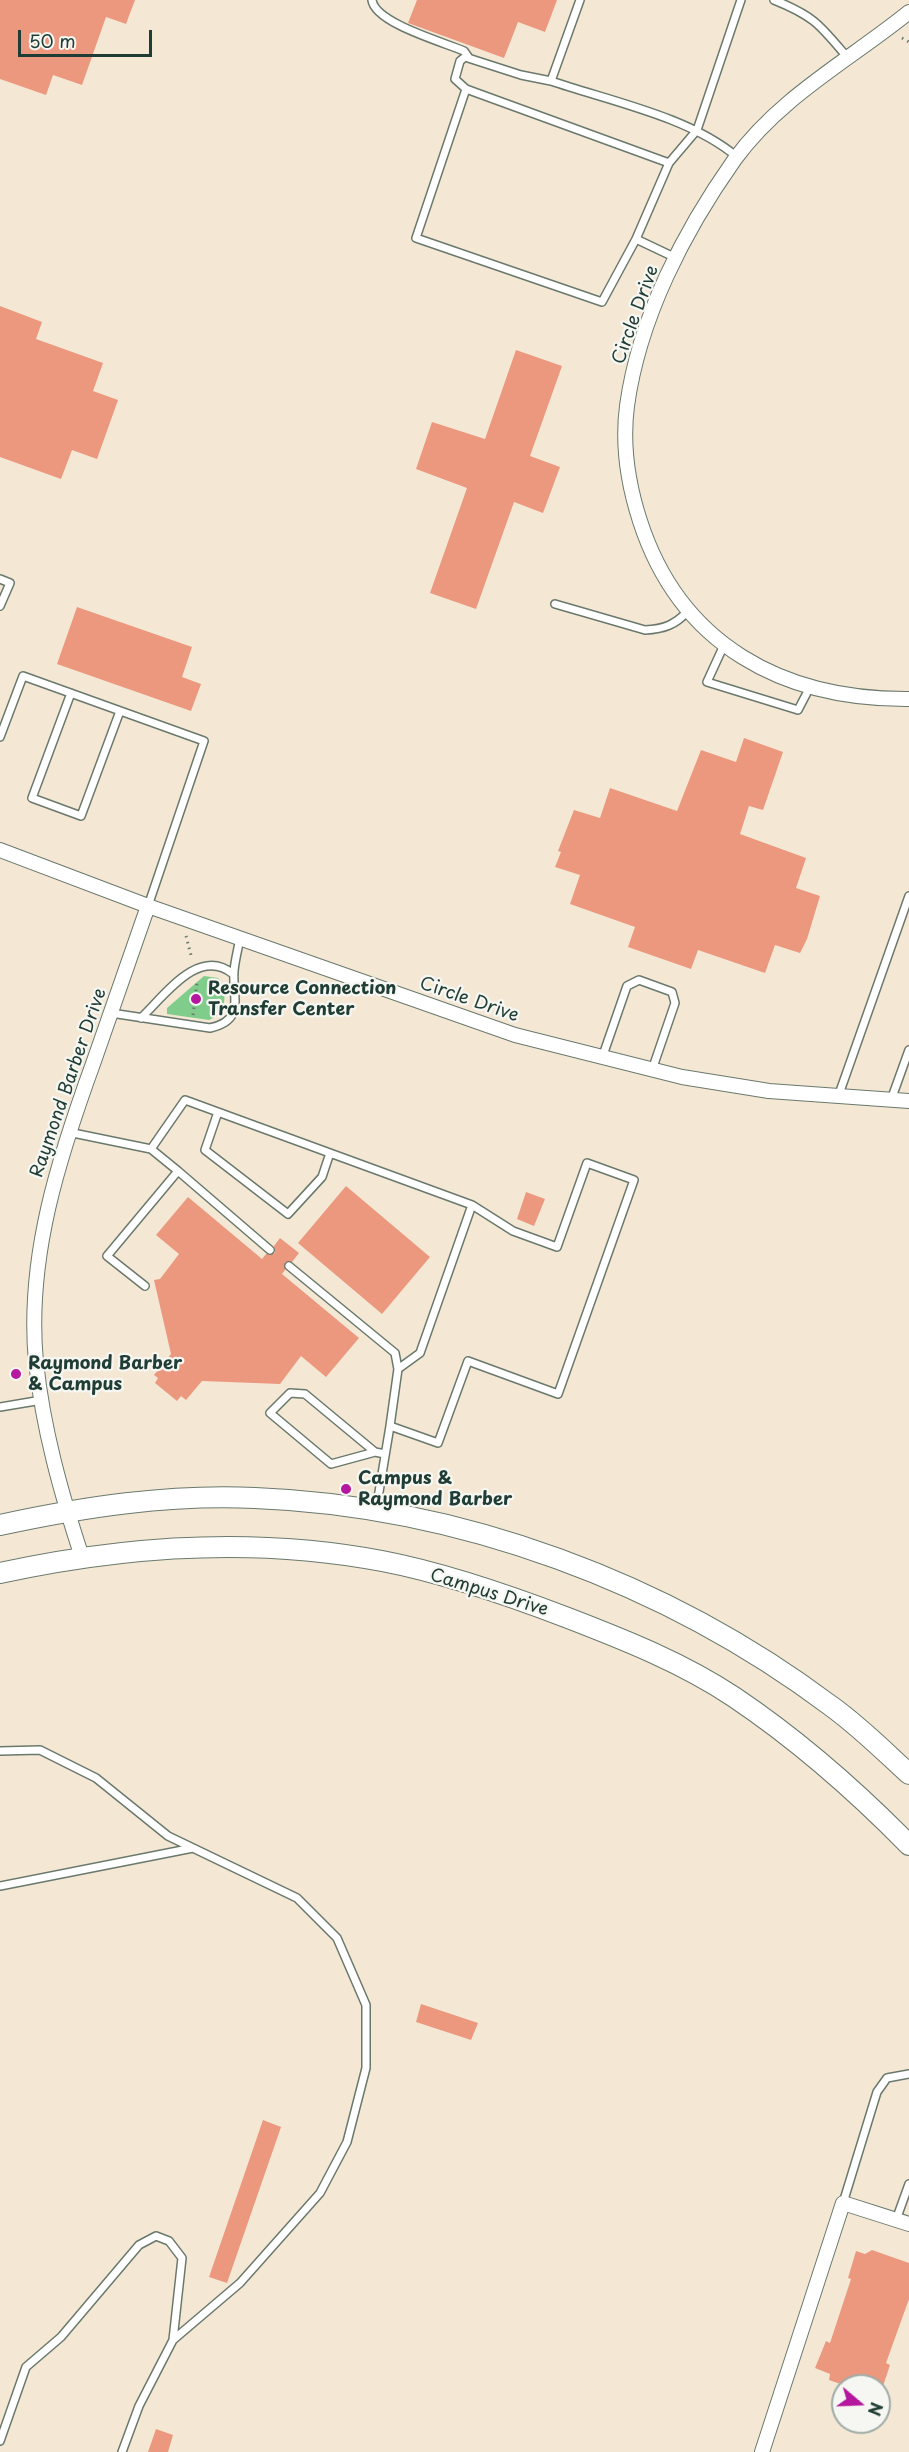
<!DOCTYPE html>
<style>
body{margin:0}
#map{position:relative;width:909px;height:2452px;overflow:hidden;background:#f4e8d5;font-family:"Playpen Sans",sans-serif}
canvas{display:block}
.north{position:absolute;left:831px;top:2374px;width:60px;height:60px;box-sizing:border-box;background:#f6f6f2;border:2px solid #a0aca6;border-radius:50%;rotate:109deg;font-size:16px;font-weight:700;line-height:24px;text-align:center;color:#1f3d34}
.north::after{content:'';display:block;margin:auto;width:21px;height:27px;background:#b5179e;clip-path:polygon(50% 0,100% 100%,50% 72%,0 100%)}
.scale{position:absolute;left:18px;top:30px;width:134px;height:27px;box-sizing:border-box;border:3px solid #1f3d34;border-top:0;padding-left:8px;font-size:18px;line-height:21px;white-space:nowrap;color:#1f3d34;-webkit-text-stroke:4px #f6f6f2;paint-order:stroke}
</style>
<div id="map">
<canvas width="909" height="2452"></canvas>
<div class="north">N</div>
<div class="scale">50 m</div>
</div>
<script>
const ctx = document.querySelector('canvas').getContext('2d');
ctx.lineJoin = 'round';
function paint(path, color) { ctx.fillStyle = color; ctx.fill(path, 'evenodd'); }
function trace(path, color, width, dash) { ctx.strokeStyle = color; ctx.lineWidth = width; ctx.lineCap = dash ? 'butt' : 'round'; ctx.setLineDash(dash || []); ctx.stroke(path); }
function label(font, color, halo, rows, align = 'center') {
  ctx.font = font + ' "Playpen Sans",sans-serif'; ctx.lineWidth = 4.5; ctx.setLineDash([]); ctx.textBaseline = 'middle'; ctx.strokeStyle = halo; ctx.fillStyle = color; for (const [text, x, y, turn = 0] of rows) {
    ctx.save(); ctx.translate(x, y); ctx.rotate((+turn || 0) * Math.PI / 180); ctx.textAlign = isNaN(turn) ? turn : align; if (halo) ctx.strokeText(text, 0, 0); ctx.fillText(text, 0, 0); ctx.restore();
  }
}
paint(new Path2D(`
 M204,976L218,978C227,987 226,1005 219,1015L209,1020L167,1014V1008Z`), '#80cc8a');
paint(new Path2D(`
 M0,0H135L126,24L106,17L82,85L53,75L46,95L0,79Z
 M417,0H557L545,32L518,22L504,58L408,23Z
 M0,306L42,322L36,339L103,363L93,391L118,400L97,459L72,450L61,479L0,457Z
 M516,350L562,366L530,456L560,467L543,513L514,502L476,609L430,593L467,488L416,469L432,422L485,439Z
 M77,607L192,647L182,677L201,684L191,711L57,664Z
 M744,738L783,752L763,810L749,806L740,834L806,858L796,888L820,896L807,939L800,953L775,945L765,973L698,950L691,969L628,947L635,927L570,904L580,875L555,867L561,852L558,851L574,810L600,818L610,788L677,811L701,750L736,762Z
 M346,1186L430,1257L382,1314L298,1243Z
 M526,1192L545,1199L534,1226L517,1219Z
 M188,1197L262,1259L266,1254L275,1253L274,1246L280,1238L299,1253L292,1262H285V1270L282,1274L359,1338L326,1377L301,1356L280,1384L202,1381L186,1400L181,1396L177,1401L155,1383L158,1378L154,1375L171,1354L154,1280L160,1279L179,1254L156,1235Z
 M421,2004L478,2023L471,2040L416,2022Z
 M263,2120L281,2127L227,2283L209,2277Z
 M872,2250L909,2263V2299L886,2363L890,2365L881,2392L879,2386H846L829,2380L830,2374L815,2368L826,2341L830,2343L851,2279L848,2278L856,2251L865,2254Z
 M156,2429L173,2435L168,2452H148Z`), '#ec987f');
const service = new Path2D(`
 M372,0C375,23 443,42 464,51L469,58
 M580,0L551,81C610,101 690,117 737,157
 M774,0C814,16 820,25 847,57
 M551,81L521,75L465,57L460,61L455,79L466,89L669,163L636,239L676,258
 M466,89L416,238L602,302L636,239
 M669,163L697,130L741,0
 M0,579L10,583L0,606
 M555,604L645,630C664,629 675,625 688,611
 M724,645L707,682L798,710L810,687
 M71,693L32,798L81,816L120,711
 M0,737L23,676L204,741L148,906
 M111,1013L210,1028C246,1020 232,997 234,971C235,960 238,949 240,938
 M141,1018C165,995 199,946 233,974
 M602,1058L627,986L639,980L672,992L675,1003L652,1070
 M838,1097L909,896
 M891,1100L909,1050
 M218,1112L205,1150L288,1214L322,1177L330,1153
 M68,1132L151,1149L178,1171L107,1256L145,1286
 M151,1149L185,1100L472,1205L513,1231L557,1247L587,1163L634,1180L558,1394L468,1361L438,1443L390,1426L376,1510
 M178,1171L270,1250
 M289,1266L395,1353L398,1369
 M0,1407L42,1400
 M390,1426L398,1369L420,1353L472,1205
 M375,1452L331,1464L270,1413L290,1393L305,1394L375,1452L385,1454
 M0,1751L40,1750L96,1778L168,1836L297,1898L337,1938L366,2005V2068L347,2142L320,2193L240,2283L173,2340L139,2406L122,2452
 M0,1886L193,1848
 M843,2203L877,2092L887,2078L909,2074
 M896,2220L909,2184
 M0,2441L26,2367L61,2337L139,2245L156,2236L169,2241L182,2258L173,2340`);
const minor = new Path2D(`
 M909,12C851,59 780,97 735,159C684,231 639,318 627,406C622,444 628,484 640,521C680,645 783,700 909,699
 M0,850L148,906L515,1035L682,1077L769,1091L909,1101
 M82,1557C61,1493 43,1429 36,1362C26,1258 59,1157 94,1061C112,1009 130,957 148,906
 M762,2452L843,2203L909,2224`);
const secondary = new Path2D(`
 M0,1525C83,1507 169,1494 255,1498C460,1506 667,1583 831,1706C859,1726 884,1751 909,1774
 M0,1573C124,1546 256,1537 382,1561C445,1573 508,1595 568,1618C625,1640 683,1663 734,1697C798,1740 855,1790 909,1845`);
trace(service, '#6a796c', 10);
trace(minor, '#6a796c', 16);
trace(secondary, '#6a796c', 22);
trace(new Path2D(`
 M902,38L909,42
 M186,936L192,959
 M193,1015L197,982`), '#6a796c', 3, [1.5, 4.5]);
trace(service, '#fff', 7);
trace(minor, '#fff', 14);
trace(secondary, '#fff', 20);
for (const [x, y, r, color] of [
 [196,999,6,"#b5179e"],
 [16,1374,6,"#b5179e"],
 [346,1489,6,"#b5179e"]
]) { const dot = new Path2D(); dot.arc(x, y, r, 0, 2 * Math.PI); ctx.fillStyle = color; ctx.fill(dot); trace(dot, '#f6f6f2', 2); }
label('18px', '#1f3d34', '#f6f6f2', [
 ["Circle Drive",636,315,-70],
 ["Circle Drive",469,1000,19],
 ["Raymond Barber Drive",69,1083,-71],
 ["Campus Drive",489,1593,17]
]);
label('bold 18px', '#1f3d34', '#f6f6f2', [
 ["Resource Connection",208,989],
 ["Transfer Center",208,1010],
 ["Raymond Barber",28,1364],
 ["& Campus",28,1385],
 ["Campus &",358,1479],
 ["Raymond Barber",358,1500]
], 'left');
</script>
